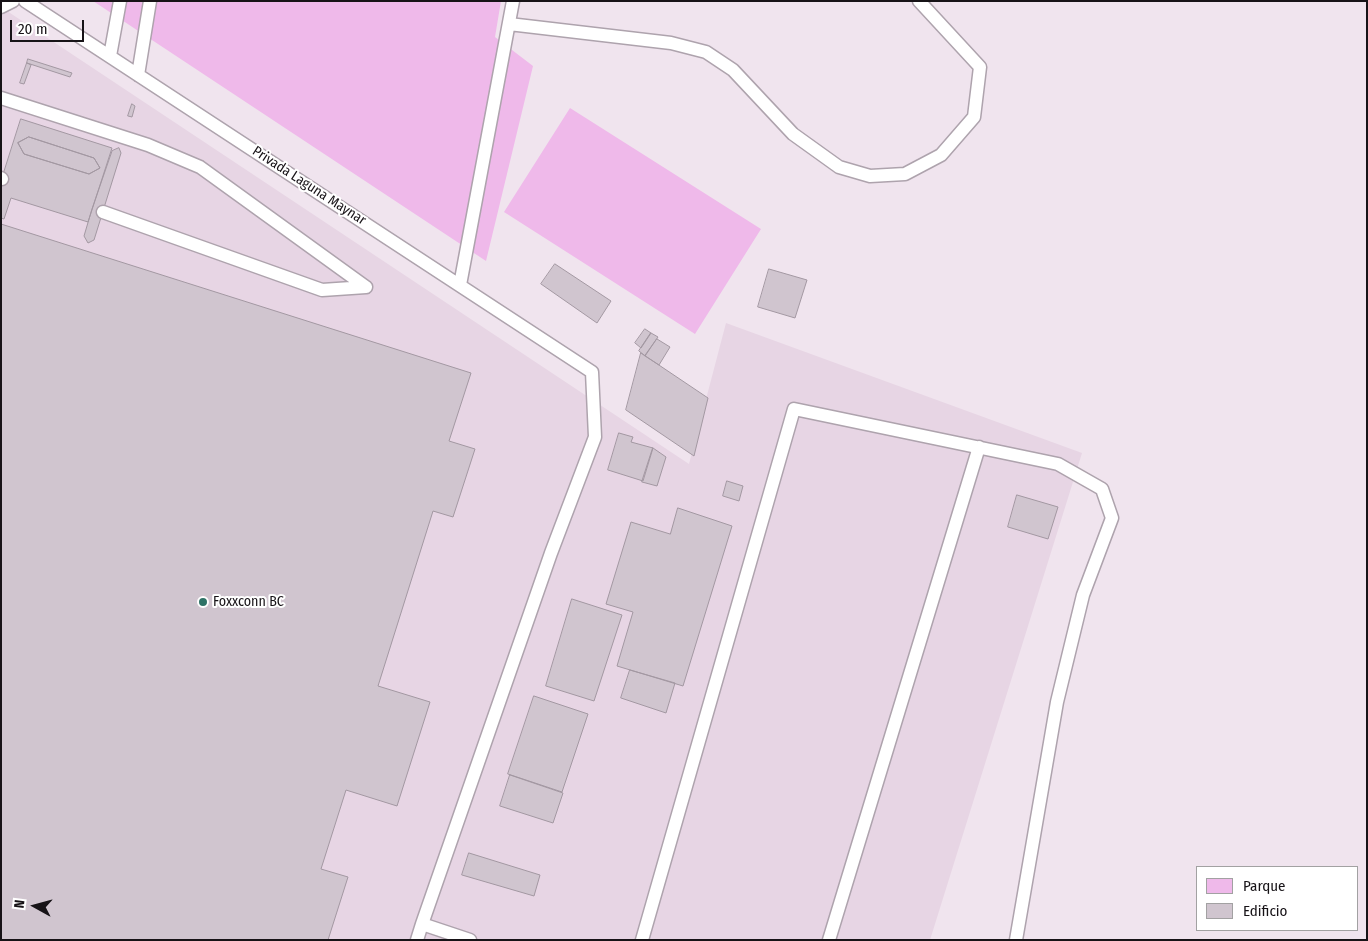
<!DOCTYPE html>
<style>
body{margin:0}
#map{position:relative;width:1368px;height:941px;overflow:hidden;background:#f0e4ee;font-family:"Fira Sans Condensed",sans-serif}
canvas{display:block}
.frame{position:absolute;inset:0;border:2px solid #171317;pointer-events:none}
.legend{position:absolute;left:1196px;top:866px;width:162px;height:65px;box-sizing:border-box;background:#fff;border:1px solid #a2a1a2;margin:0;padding:6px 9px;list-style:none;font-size:15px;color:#171317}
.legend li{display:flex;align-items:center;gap:10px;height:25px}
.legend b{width:25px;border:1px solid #a2a1a2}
.north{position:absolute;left:10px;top:881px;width:50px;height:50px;-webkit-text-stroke:4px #fff;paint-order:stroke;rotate:277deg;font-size:14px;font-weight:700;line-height:20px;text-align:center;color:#171317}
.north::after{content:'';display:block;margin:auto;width:18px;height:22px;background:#171317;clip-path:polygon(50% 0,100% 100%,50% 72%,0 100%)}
.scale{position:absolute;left:10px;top:20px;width:74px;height:22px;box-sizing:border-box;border:2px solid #171317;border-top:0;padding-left:6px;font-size:15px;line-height:18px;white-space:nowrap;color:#171317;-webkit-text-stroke:4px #fff;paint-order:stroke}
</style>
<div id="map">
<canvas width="1368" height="941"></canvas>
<div class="frame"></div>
<ul class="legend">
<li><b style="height:14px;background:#efb9ea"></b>Parque</li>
<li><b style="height:14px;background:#d0c5cf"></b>Edificio</li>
</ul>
<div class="north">N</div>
<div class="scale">20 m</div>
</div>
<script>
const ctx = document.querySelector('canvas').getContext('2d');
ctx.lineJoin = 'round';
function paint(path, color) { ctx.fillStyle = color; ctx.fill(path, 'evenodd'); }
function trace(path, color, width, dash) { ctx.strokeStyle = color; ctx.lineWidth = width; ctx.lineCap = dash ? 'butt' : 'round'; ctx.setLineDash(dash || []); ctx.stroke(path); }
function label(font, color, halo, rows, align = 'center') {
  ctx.font = font + ' "Fira Sans Condensed",sans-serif'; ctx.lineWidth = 4; ctx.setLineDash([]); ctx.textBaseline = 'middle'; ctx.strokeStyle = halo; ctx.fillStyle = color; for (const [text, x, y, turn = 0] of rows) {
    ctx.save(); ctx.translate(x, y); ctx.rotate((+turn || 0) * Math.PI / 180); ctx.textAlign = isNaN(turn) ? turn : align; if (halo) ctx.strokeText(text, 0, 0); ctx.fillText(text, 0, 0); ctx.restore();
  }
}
paint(new Path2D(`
 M1,7L689,464L726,323L1082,453L930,940H1Z`), '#e7d5e4');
paint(new Path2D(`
 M93,1H501L495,37L533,66L486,261Z
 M570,108L761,229L695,334L504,212Z`), '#efb9ea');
const building = new Path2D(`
 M28,59L72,73L70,77L27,63Z
 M27,63L31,65L24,84L20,83Z
 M132,104L135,106L132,117L128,116Z
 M21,119L112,148L88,222L11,198L4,219L1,218V181ZM29,137L94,158L100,168L89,174L24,154L18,143Z
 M29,137L94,158L100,168L89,174L24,154L18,143Z
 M119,148L121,153L94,240L88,243L84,236L92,209L112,151Z
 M1,224L471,373L449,441L475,449L453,517L433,511L378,686L430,702L397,806L346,790L321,869L348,877L328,940H1Z
 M555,264L611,301L597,323L541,284Z
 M769,269L807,280L795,318L758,307Z
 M645,329L651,333L641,348L635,343Z
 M651,333L658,337L645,356L639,351Z
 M657,339L670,347L659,365L645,356Z
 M641,353L708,398L694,456L626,410Z
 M619,433L633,437L631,442L653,448L643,481L608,470Z
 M653,448L666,457L657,486L642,482Z
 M727,481L743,486L739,501L723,496Z
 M1017,495L1058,507L1048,539L1008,527Z
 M678,508L732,526L683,686L617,666L633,612L606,604L631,522L670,534Z
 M572,599L622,615L594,701L546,686Z
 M630,670L675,683L666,713L621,698Z
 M534,696L588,714L562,792L508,774Z
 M510,775L563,793L553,823L500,806Z
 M469,853L540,875L534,896L462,875Z`);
paint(building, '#d0c5cf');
trace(building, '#a398a2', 1);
const service = new Path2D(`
 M25,1L592,372L595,437L551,553L422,924
 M1,7L13,1
 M509,24L671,43L706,52L733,70L793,134L839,167L870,176L905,174L941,155L974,117L980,67L919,1
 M110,56L120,1
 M138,75L150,1
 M1,98L148,145L200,167L366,287
 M1,178L2,179
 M103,212L322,290L366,287
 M460,285L513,1
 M417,940L422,924L470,940
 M642,940L794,409L1058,464L1102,489L1112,518L1083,595L1057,702L1016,940
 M829,940L979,447`);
trace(service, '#aea3ad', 15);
trace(service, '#fff', 12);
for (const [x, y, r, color] of [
 [203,602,5,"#2d7266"]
]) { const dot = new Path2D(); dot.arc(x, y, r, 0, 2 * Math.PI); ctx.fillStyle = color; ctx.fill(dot); trace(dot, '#fff', 2); }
label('14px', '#171317', '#fff', [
 ["Privada Laguna Maynar",309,186,33]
]);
label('14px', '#171317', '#fff', [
 ["Foxxconn BC",213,602]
], 'left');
</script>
